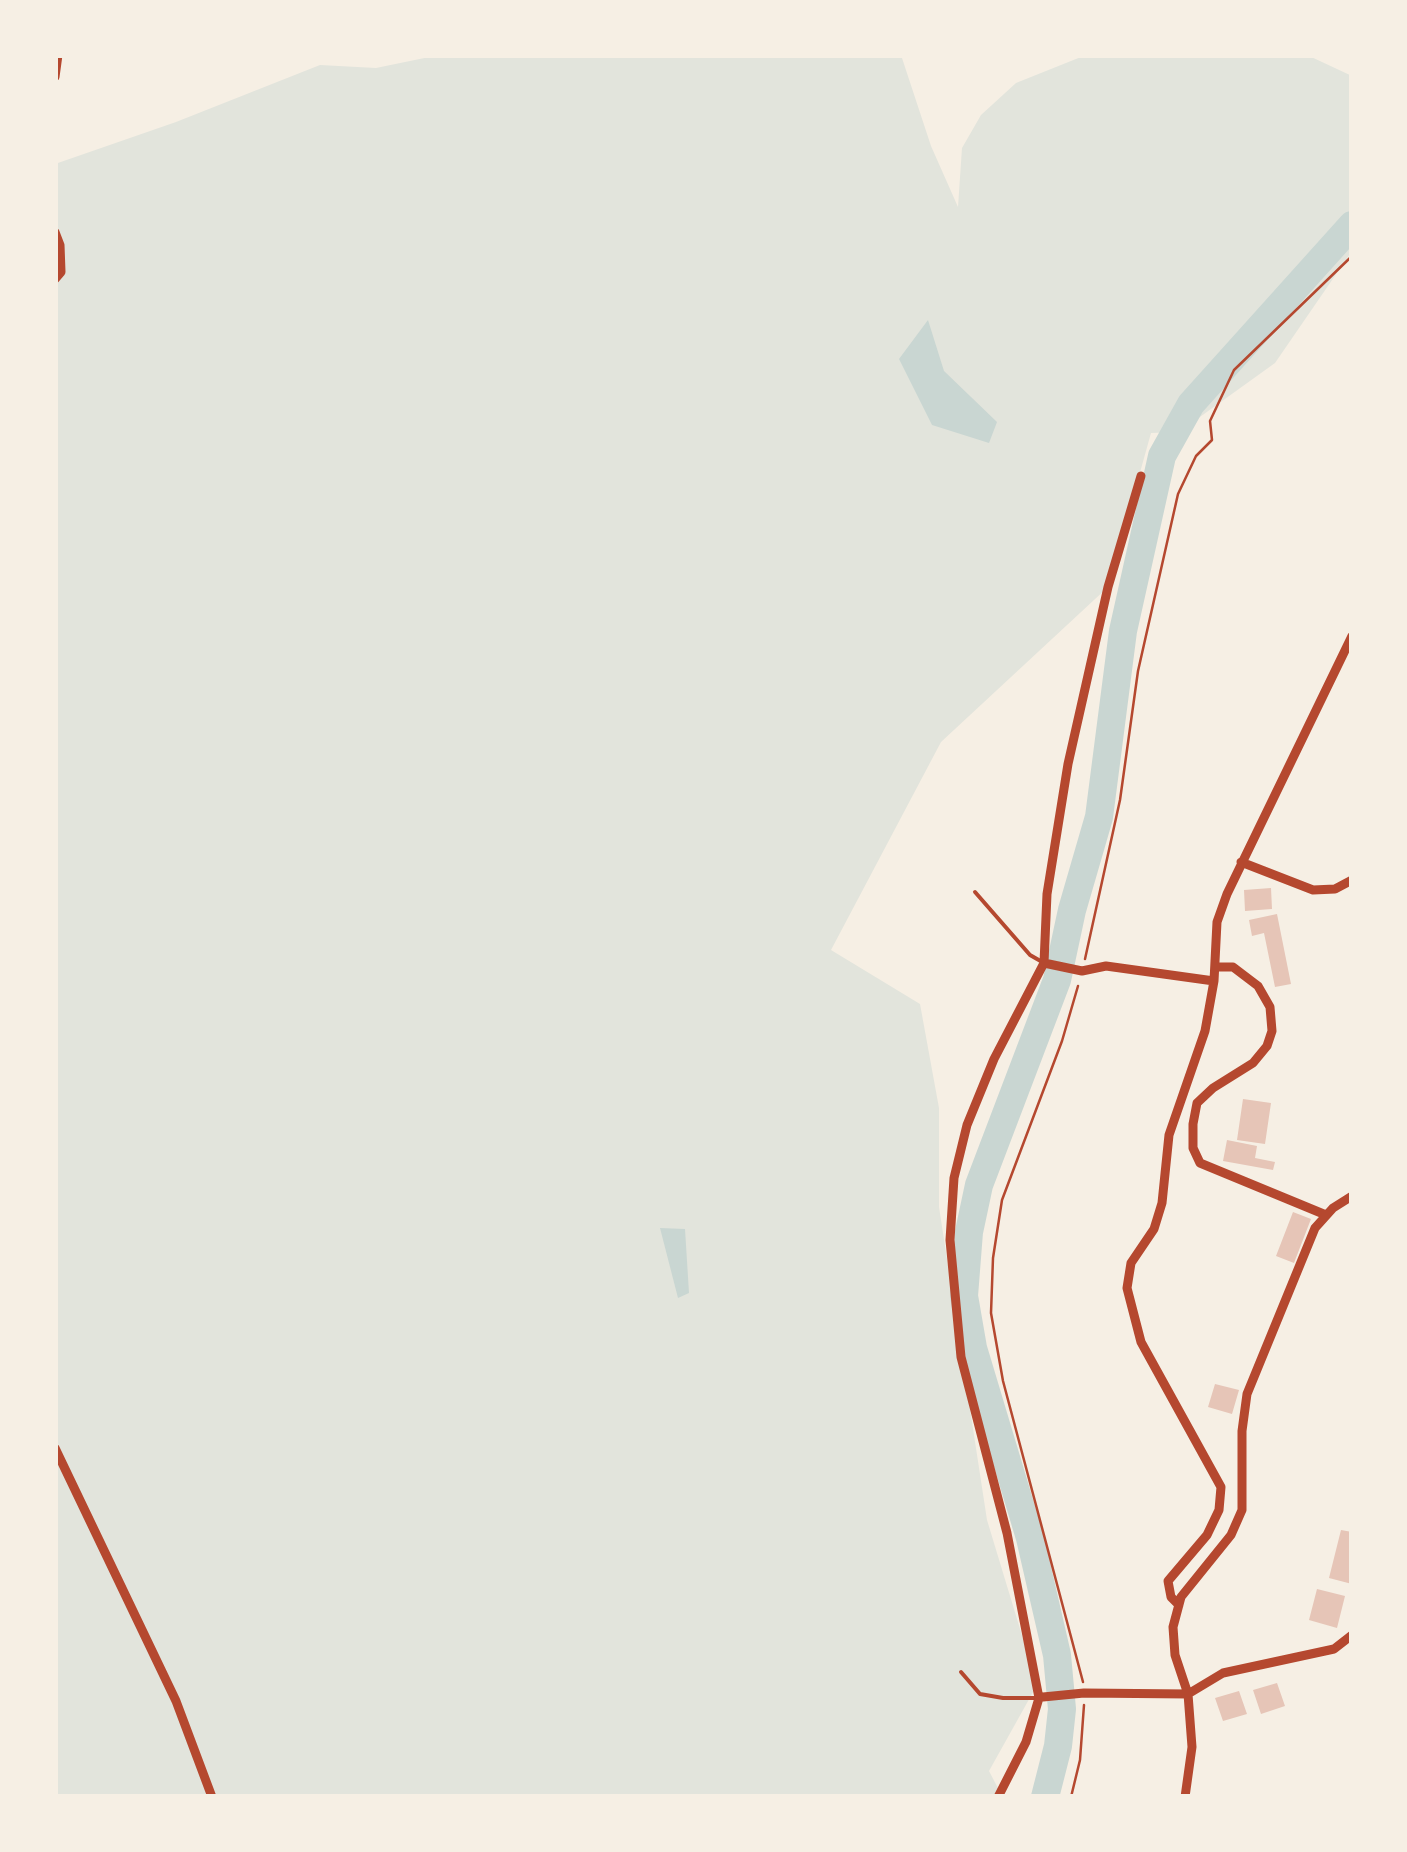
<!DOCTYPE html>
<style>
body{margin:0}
#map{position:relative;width:1407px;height:1852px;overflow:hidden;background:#f6efe4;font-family:"DejaVu Sans",sans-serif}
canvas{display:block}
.frame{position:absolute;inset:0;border:58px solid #f6efe4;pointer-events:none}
</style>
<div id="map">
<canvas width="1407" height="1852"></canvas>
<div class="frame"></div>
</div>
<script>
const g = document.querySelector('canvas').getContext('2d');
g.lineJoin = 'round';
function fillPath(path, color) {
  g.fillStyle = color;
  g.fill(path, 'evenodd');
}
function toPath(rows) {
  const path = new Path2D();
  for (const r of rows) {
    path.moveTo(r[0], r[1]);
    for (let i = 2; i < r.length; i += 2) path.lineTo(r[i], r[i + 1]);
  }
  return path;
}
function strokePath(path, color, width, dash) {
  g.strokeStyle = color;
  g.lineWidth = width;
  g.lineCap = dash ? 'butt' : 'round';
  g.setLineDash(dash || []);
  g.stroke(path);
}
fillPath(toPath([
 [439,55,901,55,931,146,958,207,962,148,981,115,1016,83,1086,55,1307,55,1352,76,1352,251,1275,363,1179,432,1151,433,1108,587,941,742,831,950,920,1004,939,1108,939,1207,987,1520,1037,1685,989,1771,1000,1792,995,1797,55,1797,55,164,176,122,320,65,376,68]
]), '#e2e4dc');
fillPath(toPath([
 [928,320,944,371,997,422,989,443,932,425,899,359],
 [660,1228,685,1229,689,1293,678,1298]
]), '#c9d6d2');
strokePath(toPath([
 [1045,1797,1058,1746,1062,1709,1057,1655,1030,1538,973,1348,964,1296,969,1232,979,1185,1057,980,1072,910,1099,817,1123,631,1162,456,1191,404,1352,225]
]), '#c9d6d2', 28);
fillPath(toPath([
 [1271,888,1272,909,1245,911,1244,890],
 [1277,914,1291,984,1275,987,1264,933,1252,936,1249,920],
 [1243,1099,1271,1103,1265,1144,1237,1140],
 [1227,1140,1257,1146,1255,1158,1275,1162,1273,1170,1223,1161],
 [1293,1212,1311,1219,1294,1263,1276,1256],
 [1215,1384,1239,1390,1232,1414,1208,1407],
 [1341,1530,1352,1532,1352,1584,1329,1578],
 [1317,1589,1345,1596,1337,1628,1309,1620],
 [1277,1683,1285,1706,1261,1714,1253,1690],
 [1239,1691,1247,1714,1223,1721,1215,1698]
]), '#e6c5b7');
strokePath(toPath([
 [1085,959,1120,800,1138,671,1178,494,1196,456,1212,440,1210,421,1234,370,1352,256],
 [1078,986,1062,1041,1002,1200,993,1258,991,1313,1003,1381,1083,1682],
 [1071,1797,1080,1760,1084,1705]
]), '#b5482f', 2.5);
strokePath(toPath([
 [975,892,1030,955,1044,963],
 [961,1672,980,1694,1003,1698,1038,1698]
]), '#b5482f', 4);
strokePath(toPath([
 [55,77,58,55],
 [55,232,60,245,61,272,55,279],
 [1241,862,1313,890,1335,889,1352,880],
 [1044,963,1082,971,1106,966,1214,981],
 [1216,967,1233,967,1258,986,1270,1007,1272,1031,1267,1046,1253,1063,1213,1088,1197,1103,1193,1124,1193,1148,1200,1163,1326,1215],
 [55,1448,176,1701,212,1797],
 [1179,1605,1171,1597,1168,1581,1207,1535,1219,1510,1221,1487,1141,1342,1127,1288,1131,1263,1154,1229,1162,1203,1169,1135,1205,1031,1214,981,1217,922,1227,894,1352,636],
 [1043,1697,1084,1693,1188,1694,1223,1673,1334,1649,1352,1635],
 [998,1797,1026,1742,1039,1698,1007,1533,961,1357,950,1240,954,1178,967,1125,994,1059,1044,963,1047,894,1068,764,1108,587,1141,476],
 [1185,1797,1192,1747,1188,1694,1175,1655,1173,1627,1181,1597,1231,1535,1242,1510,1242,1431,1247,1394,1315,1228,1333,1208,1352,1196]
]), '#b5482f', 9);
</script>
